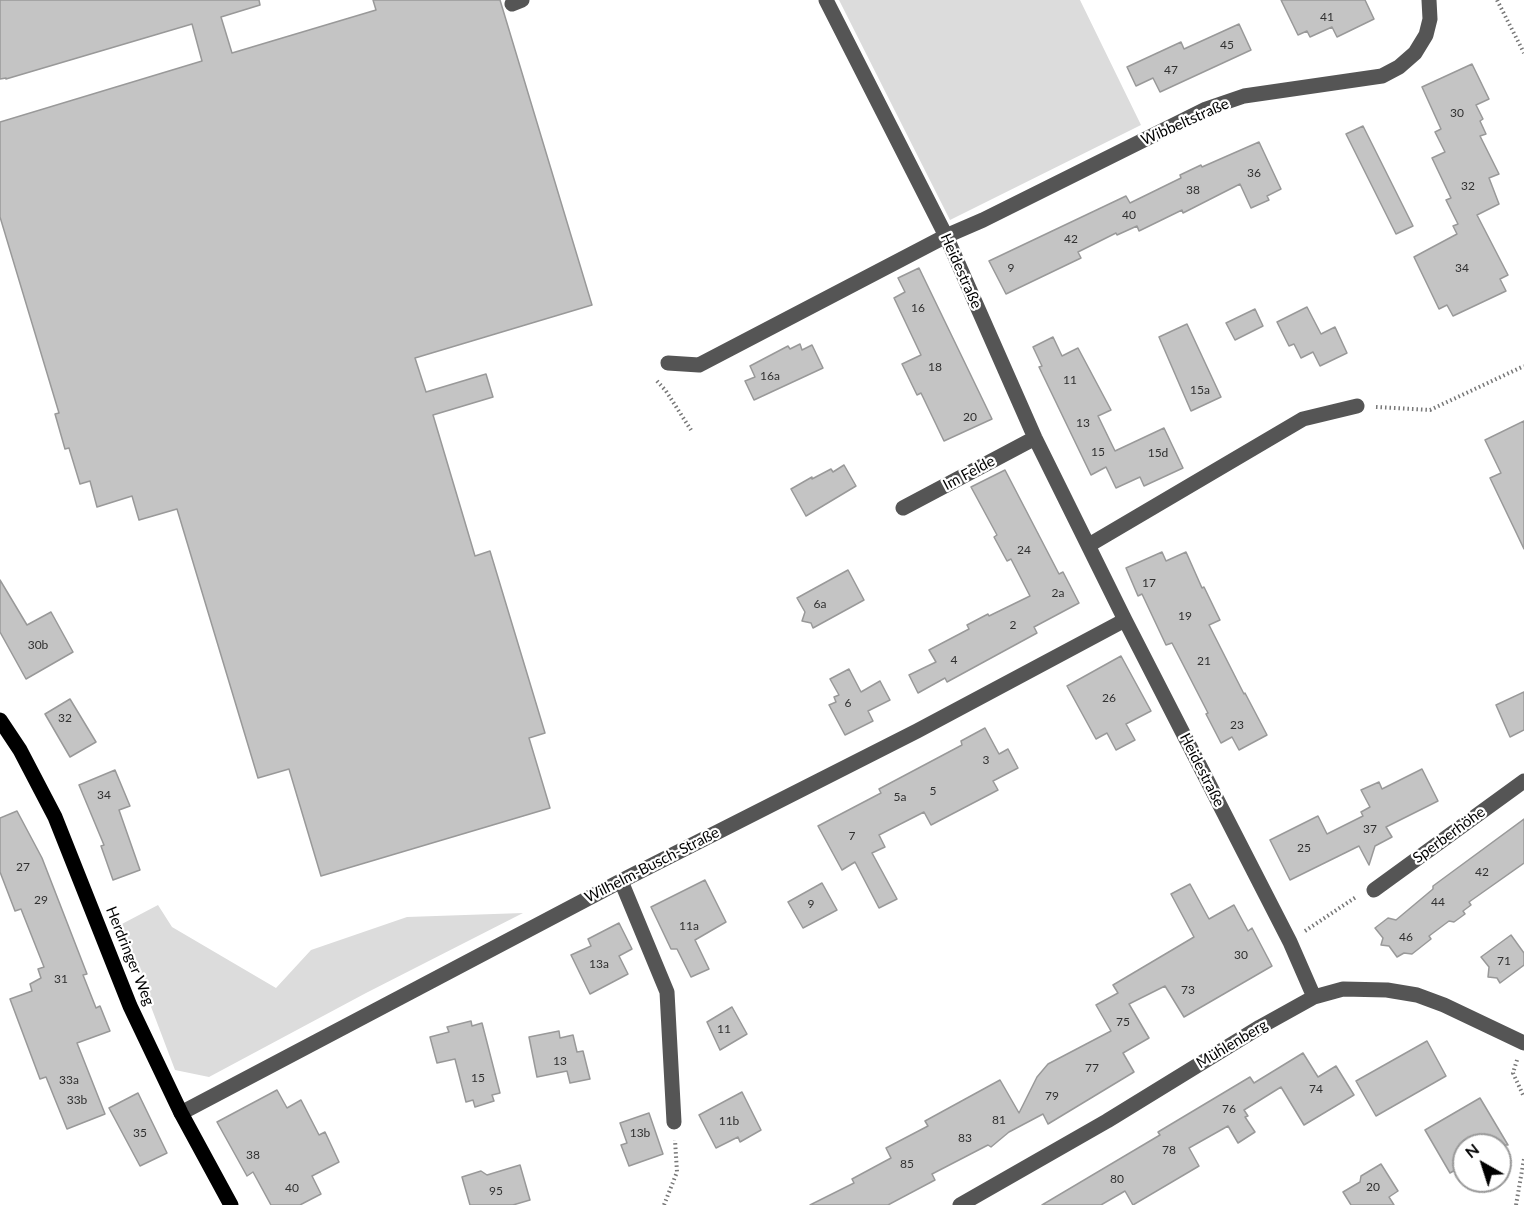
<!DOCTYPE html>
<meta charset="utf-8">
<style>
body{margin:0}
#map{position:relative;width:1524px;height:1205px;overflow:hidden;background:#fff;font-family:Lato,sans-serif}
canvas{display:block}
.north{position:absolute;left:1452px;top:1133px;width:60px;height:60px;box-sizing:border-box;background:#fff;border:2px solid #999;border-radius:50%;rotate:321deg;font-size:16px;font-weight:700;line-height:24px;text-align:center;color:#000}
.north::after{content:'';display:block;margin:auto;width:21px;height:27px;background:#000;clip-path:polygon(50% 0,100% 100%,50% 72%,0 100%)}
</style>
<div id="map">
<canvas width="1524" height="1205"></canvas>
<div class="north">N</div>
</div>
<script>
const g = document.querySelector('canvas').getContext('2d');
g.lineJoin = 'round';
function fillPath(path, color) {
  g.fillStyle = color;
  g.fill(path, 'evenodd');
}
function toPath(rows) {
  const path = new Path2D();
  for (const r of rows) {
    path.moveTo(r[0], r[1]);
    for (let i = 2; i < r.length; i += 2) path.lineTo(r[i], r[i + 1]);
  }
  return path;
}
function strokePath(path, color, width, dash) {
  g.strokeStyle = color;
  g.lineWidth = width;
  g.lineCap = dash ? 'butt' : 'round';
  g.setLineDash(dash || []);
  g.stroke(path);
}
function label(font, color, halo, rows, align = 'center') {
  g.font = font + ' Lato,sans-serif';
  g.lineWidth = 4.5;
  g.setLineDash([]);
  g.textBaseline = 'middle';
  g.strokeStyle = halo;
  g.fillStyle = color;
  for (const [text, x, y, turn = 0] of rows) {
    g.save();
    g.translate(x, y);
    g.rotate((+turn || 0) * Math.PI / 180);
    g.textAlign = isNaN(turn) ? turn : align;
    if (halo) g.strokeText(text, 0, 0);
    g.fillText(text, 0, 0);
    g.restore();
  }
}
fillPath(toPath([
 [839,0,1080,0,1141,125,950,220],
 [158,905,172,927,276,988,311,950,407,917,523,913,366,993,209,1077,175,1070,120,925]
]), '#dcdcdc');
const building = toPath([
 [0,0,259,0,260,5,221,17,232,53,376,10,373,0,500,0,592,305,415,358,426,392,486,374,493,397,433,415,475,556,490,551,545,733,529,738,550,808,321,876,289,769,258,778,177,509,139,520,132,496,97,507,90,481,80,484,69,448,65,449,55,414,59,413,0,217,0,122,202,61,192,24,6,79,6,78,0,79,0,0],
 [1281,0,1365,0,1374,19,1337,37,1332,27,1310,37,1307,31,1298,35,1281,0],
 [1239,24,1251,50,1160,92,1153,78,1136,86,1127,67,1181,42,1184,49,1239,24],
 [1472,64,1489,99,1476,105,1483,119,1480,121,1486,134,1480,136,1499,174,1489,178,1499,204,1477,215,1508,275,1500,279,1506,291,1453,316,1447,305,1439,309,1414,257,1457,234,1453,226,1458,224,1446,200,1451,198,1432,158,1445,152,1435,132,1441,129,1422,87,1472,64],
 [1363,126,1413,226,1396,234,1346,134,1363,126],
 [1259,142,1281,189,1267,196,1269,200,1251,208,1240,184,1183,213,1182,210,1139,231,1137,226,1117,235,1116,233,1078,252,1081,258,1006,294,989,261,1126,196,1130,203,1181,178,1180,175,1201,165,1202,167,1259,142],
 [919,268,992,419,944,441,921,393,917,395,902,364,921,355,894,298,905,292,898,278,919,268],
 [1307,307,1321,334,1335,327,1347,353,1320,366,1313,352,1301,358,1294,344,1289,346,1277,322,1307,307],
 [1255,309,1263,326,1235,340,1226,323,1255,309],
 [1187,324,1221,397,1191,411,1159,337,1187,324],
 [1053,337,1062,356,1078,348,1111,410,1098,416,1115,451,1164,428,1183,468,1144,486,1140,477,1116,488,1106,467,1091,475,1039,367,1042,366,1033,347,1053,337],
 [800,344,802,350,812,345,823,368,754,400,745,381,755,377,750,366,788,346,790,349,800,344],
 [1524,421,1524,549,1490,478,1501,473,1485,440,1524,421],
 [844,465,856,486,806,516,791,489,812,477,812,479,831,469,833,472,844,465],
 [1005,470,1059,574,1063,572,1079,603,1034,627,1037,633,947,682,945,678,918,693,909,675,936,662,929,650,969,629,967,625,988,614,989,616,1030,596,1011,559,1007,561,994,537,997,535,971,487,1005,470],
 [1162,552,1166,561,1186,552,1202,588,1204,587,1220,620,1209,625,1244,694,1245,693,1267,735,1239,750,1232,737,1221,743,1206,714,1208,713,1172,643,1166,645,1142,594,1138,596,1126,568,1162,552],
 [848,570,864,600,813,628,811,623,802,621,805,612,797,598,848,570],
 [0,580,27,625,51,612,73,652,26,679,0,632,0,580],
 [1121,656,1151,711,1126,724,1135,740,1116,750,1107,733,1096,739,1067,686,1121,656],
 [849,669,861,692,880,681,890,700,868,711,873,721,845,735,829,705,836,702,834,697,839,695,830,679,849,669],
 [1524,692,1524,730,1510,737,1496,705,1524,692],
 [70,699,96,742,70,757,45,714,70,699],
 [985,728,999,754,1008,749,1018,768,993,781,998,790,931,825,924,812,879,835,885,847,872,853,897,899,879,908,855,862,842,870,818,826,881,793,879,789,962,745,961,741,985,728],
 [1422,769,1438,801,1386,827,1392,837,1375,846,1369,865,1359,846,1290,880,1270,840,1318,816,1327,834,1363,816,1361,812,1370,807,1361,790,1379,782,1382,789,1422,769],
 [115,770,130,806,119,810,140,870,113,880,101,846,104,845,79,785,115,770],
 [17,811,42,858,87,974,83,975,96,1008,100,1006,110,1031,77,1043,105,1114,67,1129,46,1077,40,1079,10,999,32,991,30,984,41,978,38,969,44,967,21,909,15,911,0,872,0,818,17,811],
 [1524,819,1524,863,1469,902,1471,905,1463,911,1465,914,1454,922,1449,921,1429,936,1431,939,1412,954,1404,953,1397,957,1389,946,1381,945,1383,938,1375,928,1388,918,1396,920,1433,889,1433,886,1524,819],
 [705,880,726,922,695,940,709,969,691,977,677,949,671,949,651,907,705,880],
 [822,883,837,910,803,928,788,902,822,883],
 [1190,884,1209,919,1234,905,1248,931,1252,928,1272,966,1184,1017,1165,986,1129,1004,1149,1038,1123,1053,1134,1072,1048,1124,1043,1114,1009,1132,991,1147,988,1145,932,1174,935,1180,888,1205,810,1205,854,1183,852,1179,891,1158,886,1148,928,1126,925,1121,1000,1080,1019,1113,1037,1077,1048,1064,1111,1031,1096,1005,1118,993,1113,985,1194,937,1171,894,1190,884],
 [619,923,632,949,619,956,628,974,590,994,571,955,591,946,588,939,619,923],
 [1511,935,1524,953,1524,965,1500,983,1497,978,1488,977,1489,967,1481,957,1511,935],
 [732,1007,747,1034,720,1050,707,1022,732,1007],
 [471,1021,472,1026,482,1023,500,1093,492,1095,494,1101,475,1107,473,1100,466,1102,455,1059,437,1063,430,1037,449,1032,447,1027,471,1021],
 [559,1031,560,1038,573,1035,577,1052,583,1051,590,1079,570,1083,567,1071,537,1077,529,1037,559,1031],
 [1427,1041,1446,1076,1376,1116,1356,1081,1427,1041],
 [1303,1053,1318,1077,1336,1066,1354,1095,1304,1125,1281,1087,1244,1110,1248,1116,1245,1117,1255,1132,1238,1143,1228,1126,1189,1148,1199,1166,1133,1205,1125,1191,1101,1205,1042,1205,1160,1135,1158,1132,1250,1077,1254,1083,1303,1053],
 [277,1090,287,1108,301,1100,319,1135,325,1132,339,1162,312,1176,321,1194,300,1205,271,1205,253,1172,247,1176,217,1122,277,1090],
 [742,1092,761,1130,740,1142,738,1137,716,1148,699,1115,742,1092],
 [138,1093,167,1153,140,1166,109,1108,138,1093],
 [1480,1098,1508,1145,1464,1145,1464,1165,1450,1173,1425,1130,1480,1098],
 [649,1113,663,1154,629,1166,621,1145,627,1143,620,1123,649,1113],
 [1381,1164,1398,1191,1389,1197,1394,1205,1351,1205,1343,1192,1360,1182,1361,1176,1381,1164],
 [520,1165,530,1200,513,1205,470,1205,462,1177,481,1171,487,1175,520,1165]
]);
fillPath(building, '#c4c4c4');
strokePath(building, '#999', 1.5);
strokePath(toPath([
 [1497,0,1524,53],
 [657,381,666,391,691,430],
 [1376,407,1430,410,1524,366],
 [1305,931,1356,897],
 [1517,1060,1513,1073,1524,1097],
 [664,1205,677,1172,675,1140],
 [1516,1205,1524,1159]
]), '#777', 4, [1.5, 3]);
strokePath(toPath([
 [826,0,946,236,1035,438,1125,620,1290,942,1314,997],
 [512,4,522,0],
 [668,363,699,365,946,236,983,220,1206,109,1244,96,1382,76,1399,67,1415,53,1426,35,1430,19,1429,0],
 [903,508,1035,438],
 [1089,545,1303,419,1357,406],
 [621,881,667,992,674,1122],
 [1374,890,1524,781],
 [181,1113,621,881,917,731,1125,620],
 [960,1205,1107,1121,1260,1027,1314,997,1343,989,1387,990,1417,995,1444,1005,1524,1043]
]), '#555', 15);
strokePath(toPath([
 [0,720,20,750,55,817,130,1006,181,1113,231,1205]
]), '#000', 15);
label('12px', '#313131', null, [
 ["41",1327,17],
 ["45",1227,45],
 ["47",1171,70],
 ["30",1457,113],
 ["36",1254,173],
 ["32",1468,186],
 ["38",1193,190],
 ["40",1129,215],
 ["42",1071,239],
 ["9",1011,268],
 ["34",1462,268],
 ["16",918,308],
 ["18",935,367],
 ["16a",770,376],
 ["11",1070,380],
 ["15a",1200,390],
 ["20",970,417],
 ["13",1083,423],
 ["15",1098,452],
 ["15d",1158,453],
 ["24",1024,550],
 ["17",1149,583],
 ["2a",1058,593],
 ["6a",820,604],
 ["19",1185,616],
 ["2",1013,625],
 ["30b",38,645],
 ["4",954,660],
 ["21",1204,661],
 ["26",1109,698],
 ["6",848,703],
 ["32",65,718],
 ["23",1237,725],
 ["3",986,760],
 ["5",933,791],
 ["34",104,795],
 ["5a",900,797],
 ["37",1370,829],
 ["7",852,836],
 ["25",1304,848],
 ["27",23,867],
 ["42",1482,872],
 ["29",41,900],
 ["44",1438,902],
 ["9",811,904],
 ["11a",689,926],
 ["46",1406,937],
 ["30",1241,955],
 ["71",1504,961],
 ["13a",599,964],
 ["31",61,979],
 ["73",1188,990],
 ["75",1123,1022],
 ["11",724,1029],
 ["13",560,1061],
 ["77",1092,1068],
 ["15",478,1078],
 ["33a",69,1080],
 ["74",1316,1089],
 ["79",1052,1096],
 ["33b",77,1100],
 ["76",1229,1109],
 ["81",999,1120],
 ["11b",729,1121],
 ["35",140,1133],
 ["13b",640,1133],
 ["83",965,1138],
 ["78",1169,1150],
 ["38",253,1155],
 ["85",907,1164],
 ["80",1117,1179],
 ["20",1373,1187],
 ["40",292,1188],
 ["95",496,1191]
]);
label('15px', '#000', '#fff', [
 ["Wibbeltstraße",1185,122,-24],
 ["Heidestraße",961,271,66],
 ["Im Felde",969,473,-28],
 ["Heidestraße",1202,770,63],
 ["Sperberhöhe",1449,835,-36],
 ["Wilhelm-Busch-Straße",652,865,-27],
 ["Herdringer Weg",130,956,68],
 ["Mühlenberg",1232,1044,-31]
]);
</script>
